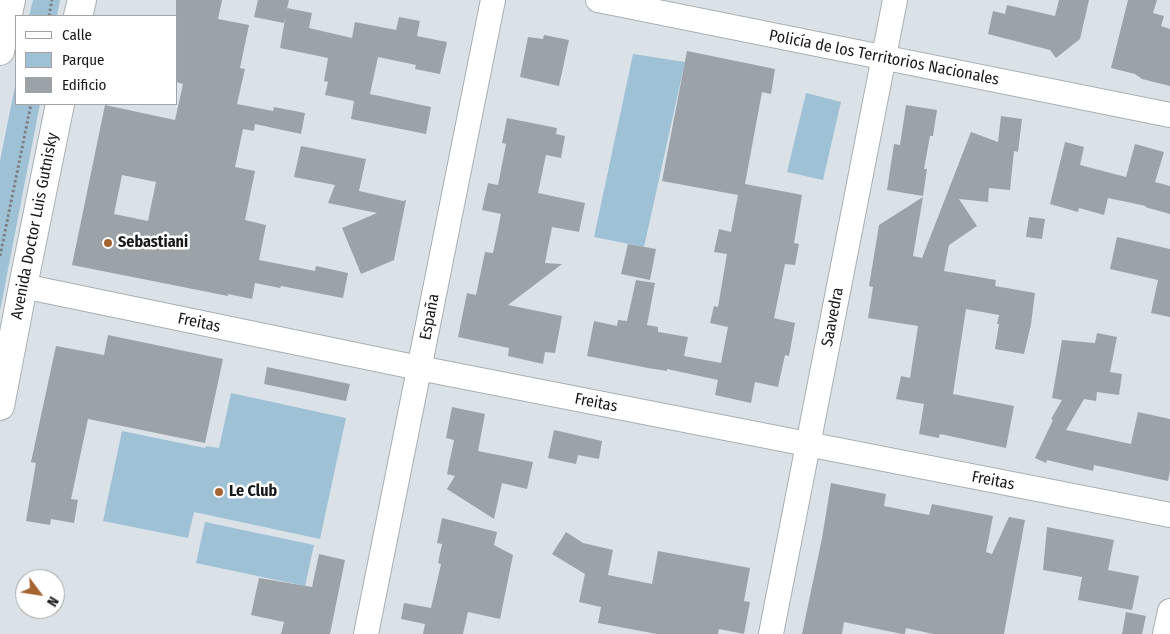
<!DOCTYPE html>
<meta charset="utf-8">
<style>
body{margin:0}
#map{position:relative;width:1170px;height:634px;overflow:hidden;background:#dbe2e7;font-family:"Fira Sans Condensed",sans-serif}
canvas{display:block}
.legend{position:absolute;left:15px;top:15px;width:162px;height:90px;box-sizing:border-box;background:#fff;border:1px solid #a2a3a4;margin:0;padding:6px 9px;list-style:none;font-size:15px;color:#17191b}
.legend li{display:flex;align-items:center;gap:10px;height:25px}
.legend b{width:25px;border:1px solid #a2a3a4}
.north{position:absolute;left:15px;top:569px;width:50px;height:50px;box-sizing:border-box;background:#fff;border:1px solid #a2a3a4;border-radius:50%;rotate:121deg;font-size:14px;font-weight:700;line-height:20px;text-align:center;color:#17191b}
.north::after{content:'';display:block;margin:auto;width:18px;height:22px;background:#a5632f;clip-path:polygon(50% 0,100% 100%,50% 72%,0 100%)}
</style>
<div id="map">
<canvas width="1170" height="634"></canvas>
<ul class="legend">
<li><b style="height:6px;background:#fff"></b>Calle</li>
<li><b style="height:14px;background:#9fc1d6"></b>Parque</li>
<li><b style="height:14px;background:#9ca3a8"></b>Edificio</li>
</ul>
<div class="north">N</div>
</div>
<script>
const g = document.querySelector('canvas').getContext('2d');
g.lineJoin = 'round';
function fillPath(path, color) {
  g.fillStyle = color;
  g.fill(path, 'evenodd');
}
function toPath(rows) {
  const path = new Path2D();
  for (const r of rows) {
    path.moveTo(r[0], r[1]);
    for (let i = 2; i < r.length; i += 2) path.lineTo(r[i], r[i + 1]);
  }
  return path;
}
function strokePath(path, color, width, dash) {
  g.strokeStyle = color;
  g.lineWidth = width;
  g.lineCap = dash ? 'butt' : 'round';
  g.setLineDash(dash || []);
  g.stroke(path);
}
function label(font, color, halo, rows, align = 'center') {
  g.font = font + ' "Fira Sans Condensed",sans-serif';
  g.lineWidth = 5;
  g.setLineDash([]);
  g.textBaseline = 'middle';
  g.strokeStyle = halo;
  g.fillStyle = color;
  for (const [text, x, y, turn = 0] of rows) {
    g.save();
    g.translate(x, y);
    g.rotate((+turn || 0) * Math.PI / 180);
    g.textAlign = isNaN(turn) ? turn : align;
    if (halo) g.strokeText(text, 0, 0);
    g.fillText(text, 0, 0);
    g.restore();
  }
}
fillPath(toPath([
 [33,0,60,0,57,16,29,16],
 [633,54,685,62,644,247,594,237],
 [16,81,16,104,40,104,0,311,0,161],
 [806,93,841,102,823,180,787,172],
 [231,393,346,418,320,539,194,512,188,538,103,521,122,431,205,448,206,446,219,448],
 [205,522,314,545,305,586,196,563]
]), '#9fc1d6');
fillPath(toPath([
 [176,0,222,0,218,19,249,25,240,68,245,69,237,104,273,111,274,107,305,113,301,134,255,124,254,131,243,129,235,167,255,171,245,220,266,225,259,260,315,271,316,266,348,273,343,298,281,286,280,288,255,283,252,299,228,294,228,296,72,265,105,105,175,120,183,84,176,82],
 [122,175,156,182,148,221,114,214],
 [258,0,289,0,284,23,254,17],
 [1059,0,1089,0,1080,39,1056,58,1050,50,988,34,993,11,1005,14,1007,5,1055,16],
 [1128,0,1157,0,1153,13,1164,16,1161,26,1170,29,1170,86,1142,79,1135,74,1111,68],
 [287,8,312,13,309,28,352,38,355,22,396,30,399,17,420,21,417,36,447,42,440,74,415,69,416,65,378,57,370,94,431,107,426,134,351,119,354,101,325,95,328,82,324,81,328,58,280,48],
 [544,35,569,40,559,86,520,77,528,37,543,39],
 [687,51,775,69,771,94,762,92,745,184,802,195,794,243,799,244,795,265,785,264,774,318,795,323,789,356,785,355,778,387,755,382,751,403,715,395,718,380,667,369,667,371,648,368,587,356,594,321,617,326,618,320,627,321,636,280,655,283,647,325,658,327,658,332,688,337,684,356,721,363,728,327,710,323,714,306,718,307,727,254,714,252,719,229,731,232,738,195,662,181],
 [906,105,937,110,933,136,930,136,924,169,927,169,923,196,887,190,894,144,900,145],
 [1001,116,1022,119,1018,152,1014,151,1010,190,989,188,988,202,959,199,977,226,949,245,944,271,996,280,995,286,1035,293,1031,324,1024,354,995,349,999,324,997,324,999,315,966,309,953,394,1014,406,1006,448,940,434,939,438,919,434,924,404,896,399,901,376,910,378,918,326,868,318,873,287,869,286,879,225,923,197,913,256,922,258,971,132,998,142],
 [507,118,557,128,556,134,565,136,561,158,546,155,538,193,585,203,579,232,552,227,545,263,562,264,508,305,562,316,555,353,545,352,543,364,508,356,509,348,458,337,467,293,476,295,485,252,493,253,501,214,482,210,488,183,498,185,506,144,502,143],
 [1065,142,1084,147,1080,165,1126,177,1135,144,1164,152,1155,182,1170,186,1170,214,1145,207,1146,206,1108,198,1104,215,1079,208,1078,212,1050,204],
 [301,146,366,159,359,191,403,201,406,200,394,260,361,274,342,228,377,213,328,203,335,185,294,177],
 [1029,217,1045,219,1042,239,1026,237],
 [1117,237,1170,249,1170,317,1151,313,1158,280,1110,269],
 [628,244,656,249,650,280,621,274],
 [1097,333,1117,337,1110,372,1122,374,1119,395,1097,392,1096,401,1084,399,1066,430,1131,444,1138,412,1170,419,1170,471,1168,481,1094,465,1093,471,1047,460,1046,463,1035,458,1053,420,1051,419,1062,400,1052,398,1062,340,1095,343],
 [108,335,223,359,205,443,88,419,71,499,78,500,74,523,51,519,50,525,26,521,36,463,31,462,56,346,104,355],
 [267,367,350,384,346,401,264,384],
 [452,407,485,414,478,451,533,462,527,489,502,483,494,519,447,489,455,476,447,474,454,440,446,438],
 [554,430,602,441,599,459,578,455,576,464,548,458],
 [831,483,886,494,884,506,929,515,932,504,993,516,986,552,992,554,1009,517,1025,520,1004,634,933,634,906,628,905,634,902,634,844,622,842,634,802,634,822,538],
 [442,518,497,532,494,545,513,555,500,619,468,612,463,634,423,634,425,624,401,619,404,603,431,608,441,564,438,563,442,544,437,543],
 [1047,527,1114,540,1108,570,1139,576,1132,610,1078,600,1082,577,1043,570],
 [566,532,583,543,613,550,608,575,652,584,658,551,750,568,744,601,750,602,744,634,719,629,718,634,657,634,598,623,601,607,579,602,585,574,552,554],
 [319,554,345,560,330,634,281,634,284,622,251,615,259,578,312,587],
 [1126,612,1146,616,1142,634,1122,634]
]), '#9ca3a8');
const street = toPath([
 [598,0,1170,115],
 [23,286,419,368,1170,515],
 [366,634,493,0],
 [771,634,895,0],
 [1165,634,1170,611]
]);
const secondary = toPath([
 [78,16,82,0],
 [0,51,11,0],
 [0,406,23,286,60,104]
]);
strokePath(street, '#a8afb4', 26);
strokePath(secondary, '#a8afb4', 30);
strokePath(toPath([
 [49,16,52,0],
 [0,256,31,104]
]), '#7c8084', 3, [2.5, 2.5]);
strokePath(street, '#fff', 24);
strokePath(secondary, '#fff', 28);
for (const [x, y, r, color] of [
 [108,243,5,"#a5632f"],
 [219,492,5,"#a5632f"]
]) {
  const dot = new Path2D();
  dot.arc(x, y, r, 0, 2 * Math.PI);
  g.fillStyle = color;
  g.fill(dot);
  strokePath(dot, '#fff', 2);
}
label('16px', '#17191b', '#fff', [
 ["Policía de los Territorios Nacionales",884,58,11],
 ["Avenida Doctor Luis Gutnisky",35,226,-79],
 ["España",430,317,-79],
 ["Saavedra",833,317,-79],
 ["Freitas",199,323,12],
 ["Freitas",596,403,11],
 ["Freitas",993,481,11]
]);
label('bold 16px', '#17191b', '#fff', [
 ["Sebastiani",118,243],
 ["Le Club",229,492]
], 'left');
</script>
